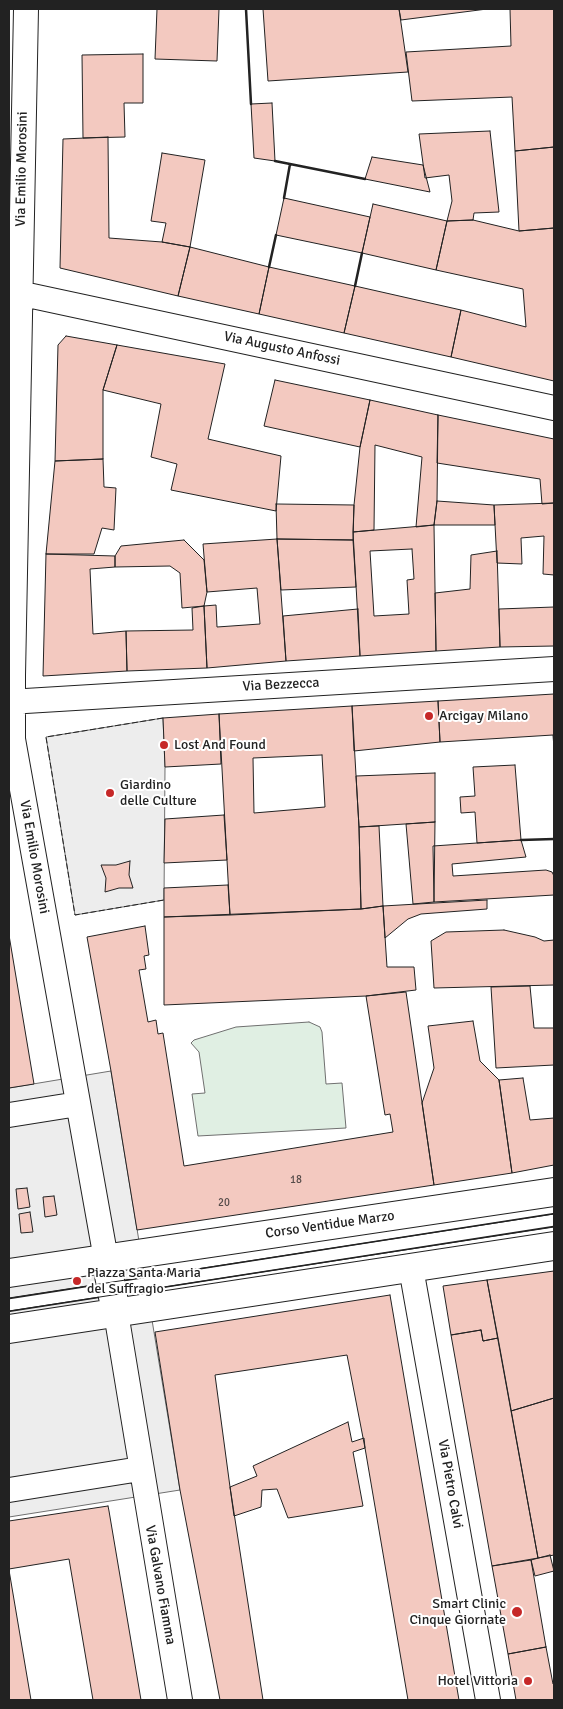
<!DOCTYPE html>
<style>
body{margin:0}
#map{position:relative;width:563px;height:1709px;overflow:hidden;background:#fff;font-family:Signika,sans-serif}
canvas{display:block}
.frame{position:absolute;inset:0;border:10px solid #222;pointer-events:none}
</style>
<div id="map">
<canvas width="563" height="1709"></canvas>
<div class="frame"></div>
</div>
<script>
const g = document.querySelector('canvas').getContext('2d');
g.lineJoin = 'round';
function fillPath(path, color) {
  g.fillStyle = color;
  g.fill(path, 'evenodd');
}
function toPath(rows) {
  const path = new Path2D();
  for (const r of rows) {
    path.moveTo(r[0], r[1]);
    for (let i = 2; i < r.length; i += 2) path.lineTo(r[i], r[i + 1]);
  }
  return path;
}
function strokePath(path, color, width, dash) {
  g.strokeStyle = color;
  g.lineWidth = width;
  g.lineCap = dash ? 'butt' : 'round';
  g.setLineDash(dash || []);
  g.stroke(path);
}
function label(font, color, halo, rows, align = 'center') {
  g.font = font + ' Signika,sans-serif';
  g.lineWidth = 4;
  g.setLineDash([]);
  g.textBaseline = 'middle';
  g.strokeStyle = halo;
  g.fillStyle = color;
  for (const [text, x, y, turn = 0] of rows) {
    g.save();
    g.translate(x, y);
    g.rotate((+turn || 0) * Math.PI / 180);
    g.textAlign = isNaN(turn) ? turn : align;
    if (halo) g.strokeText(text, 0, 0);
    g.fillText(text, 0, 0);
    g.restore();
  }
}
const green = toPath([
 [309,1022,320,1027,322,1032,326,1084,342,1083,346,1128,198,1136,192,1094,205,1093,199,1052,191,1043,194,1040,236,1027,309,1022]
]);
fillPath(green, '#e0efe3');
strokePath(green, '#6f6f6f', 1);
const parking = toPath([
 [163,718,165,767,164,900,75,915,46,737,163,718],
 [111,1071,180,1490,9,1517,9,1088,111,1071]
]);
fillPath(parking, '#ededed');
strokePath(parking, '#6f6f6f', 1);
const building = toPath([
 [157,9,219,9,217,61,155,59,157,9],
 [263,9,399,9,408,72,268,81,263,9],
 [399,9,487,9,401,20,399,9],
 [510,9,554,9,554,147,515,151,512,97,412,101,406,52,511,46,510,9],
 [143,54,143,103,124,103,125,137,83,138,82,55,143,54],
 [272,103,275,161,254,158,251,104,272,103],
 [490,131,499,212,474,213,473,220,447,221,452,201,449,175,425,178,419,134,490,131],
 [108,137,109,238,162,242,190,247,178,296,60,268,63,139,108,137],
 [554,147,554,228,519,231,515,151,554,147],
 [162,153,205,160,190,247,162,242,166,223,151,221,162,153],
 [372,157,423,165,430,192,365,179,372,157],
 [284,198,370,217,362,253,276,235,284,198],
 [373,204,447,221,436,270,362,253,373,204],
 [473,220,519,231,554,228,554,381,451,357,461,310,526,327,523,289,436,270,447,221,473,220],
 [190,247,269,267,259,314,178,296,190,247],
 [269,267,355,286,344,333,259,314,269,267],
 [355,286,461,310,451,357,344,333,355,286],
 [66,336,117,345,103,390,103,459,55,461,58,345,66,336],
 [117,345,225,364,208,439,281,456,276,511,171,490,177,464,151,457,161,404,103,390,117,345],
 [275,380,370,400,360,447,264,426,275,380],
 [370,400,438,415,437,501,434,525,416,527,422,457,375,445,374,530,353,532,354,505,360,447,370,400],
 [438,415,554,439,554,503,542,504,540,479,437,463,438,415],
 [103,459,104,487,116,488,114,530,102,528,94,554,46,554,55,461,103,459],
 [437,501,494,505,495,525,434,525,437,501],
 [554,503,554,575,543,574,544,536,521,538,522,564,497,563,494,505,554,503],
 [276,504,354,505,353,540,277,539,276,504],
 [434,525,436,651,360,656,353,532,434,525],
 [412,549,414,579,407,580,409,614,374,616,370,551,412,549],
 [277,539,286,661,207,668,204,606,216,605,217,627,260,624,257,588,207,592,203,544,277,539],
 [277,539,353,540,356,587,281,590,277,539],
 [184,540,204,560,207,592,204,606,182,608,180,573,170,566,115,567,115,556,121,546,184,540],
 [497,551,500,647,436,651,435,593,470,589,471,555,497,551],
 [46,554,115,556,115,567,90,569,93,634,126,631,127,671,43,676,46,554],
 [204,606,207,668,127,671,126,631,193,630,192,608,204,606],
 [554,607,554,646,500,647,499,609,554,607],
 [358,609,360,656,286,661,283,616,358,609],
 [554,694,554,748,553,735,440,742,438,701,554,694],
 [438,701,440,742,354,751,352,706,438,701],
 [352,706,359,827,361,909,230,915,219,714,352,706],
 [322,755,325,807,254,813,253,758,322,755],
 [219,714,221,764,165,767,163,718,219,714],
 [515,765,521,840,477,843,475,812,461,813,460,797,475,796,473,767,515,765],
 [435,773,435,822,359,827,356,776,435,773],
 [224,815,227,860,164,863,165,819,224,815],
 [435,822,434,902,413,904,406,824,435,822],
 [379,826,383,906,361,909,359,827,379,826],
 [521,840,526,857,452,864,453,876,546,870,552,872,554,876,554,895,434,902,433,846,521,840],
 [130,861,129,875,133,888,119,888,105,892,106,878,101,865,116,865,130,861],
 [228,885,230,915,164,917,164,888,228,885],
 [487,900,487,909,421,914,408,919,385,938,383,906,487,900],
 [383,906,387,967,414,967,416,990,366,996,164,1005,164,917,361,909,383,906],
 [145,926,149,955,144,956,146,969,139,970,148,1022,156,1020,158,1034,163,1033,184,1166,393,1132,390,1114,385,1115,366,996,406,992,434,1185,137,1230,111,1071,87,937,145,926],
 [504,930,535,937,544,941,554,940,554,985,434,988,431,941,446,932,504,930],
 [9,935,34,1084,9,1088,9,935],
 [530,986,534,1028,554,1028,554,1065,496,1068,491,987,530,986],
 [473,1021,480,1061,499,1080,512,1173,434,1185,422,1103,434,1068,428,1026,473,1021],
 [523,1078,530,1120,554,1118,554,1165,512,1173,499,1080,523,1078],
 [27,1188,30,1207,18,1209,16,1189,27,1188],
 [54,1196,57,1215,45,1217,43,1197,54,1196],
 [30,1212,33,1232,21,1233,19,1214,30,1212],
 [554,1271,554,1398,511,1411,487,1280,554,1271],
 [487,1280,498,1338,483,1341,481,1330,451,1335,443,1286,487,1280],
 [390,1295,459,1700,408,1700,365,1448,347,1355,215,1375,230,1487,263,1700,220,1700,180,1490,155,1332,390,1295],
 [481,1330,483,1341,498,1338,538,1558,492,1566,451,1335,481,1330],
 [554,1398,554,1555,538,1558,511,1411,554,1398],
 [348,1422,352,1442,364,1438,365,1448,353,1452,363,1506,288,1518,277,1489,262,1490,261,1507,234,1516,230,1487,257,1476,253,1466,348,1422],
 [108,1506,109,1511,141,1700,93,1700,69,1559,9,1569,9,1521,108,1506],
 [550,1555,554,1571,535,1576,531,1560,550,1555],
 [531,1560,546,1647,508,1654,492,1566,531,1560],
 [9,1570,31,1700,9,1700,9,1570],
 [546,1647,553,1684,554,1684,554,1700,516,1700,508,1654,546,1647]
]);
fillPath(building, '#f3c9c0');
strokePath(building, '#222', 1);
const lane = toPath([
 [9,1305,554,1220]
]);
const street = toPath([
 [26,9,13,675,13,739,106,1259],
 [9,291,554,408],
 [9,702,554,669],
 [9,1115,78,1104],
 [411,1268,488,1700],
 [116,1313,180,1700],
 [9,1490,140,1469]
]);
const secondary = toPath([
 [106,1259,116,1313],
 [9,1273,554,1192],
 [9,1329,554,1246]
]);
strokePath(lane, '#222', 14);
strokePath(street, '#222', 26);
strokePath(secondary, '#222', 30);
strokePath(lane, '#fff', 11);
strokePath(street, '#fff', 24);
strokePath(secondary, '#fff', 28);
strokePath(toPath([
 [9,1298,554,1214],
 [9,1311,554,1227]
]), '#222', 1);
strokePath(toPath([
 [163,718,46,737,75,915,164,900]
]), '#222', 1, [6, 2.5]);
strokePath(toPath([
 [246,9,251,104],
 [275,161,365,179],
 [284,198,290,164],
 [269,267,276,235],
 [355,286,362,253],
 [521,840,554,839]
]), '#222', 2.5);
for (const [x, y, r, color] of [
 [429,716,5,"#c62828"],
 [164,745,5,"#c62828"],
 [110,793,5,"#c62828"],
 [77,1281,5,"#c62828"],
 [517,1612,6,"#c62828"],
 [528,1681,5,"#c62828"]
]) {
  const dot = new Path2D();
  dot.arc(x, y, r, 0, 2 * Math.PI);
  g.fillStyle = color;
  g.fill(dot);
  strokePath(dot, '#fff', 2);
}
label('11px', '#564c4a', null, [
 ["18",296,1180],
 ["20",224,1203]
]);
label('14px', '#222', '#fff', [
 ["Via Emilio Morosini",22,169,-89],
 ["Via Augusto Anfossi",282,349,12],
 ["Via Bezzecca",281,685,-3],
 ["Via Emilio Morosini",34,857,80],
 ["Corso Ventidue Marzo",330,1225,-8],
 ["Via Pietro Calvi",450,1484,80],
 ["Via Galvano Fiamma",160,1585,80]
]);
label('14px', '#222', '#fff', [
 ["Arcigay Milano",439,716],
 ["Lost And Found",174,745],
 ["Giardino",120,785],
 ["delle Culture",120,801],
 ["Piazza Santa Maria",87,1273],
 ["del Suffragio",87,1289],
 ["Smart Clinic",506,1604,"right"],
 ["Cinque Giornate",506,1620,"right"],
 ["Hotel Vittoria",518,1681,"right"]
], 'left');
</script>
